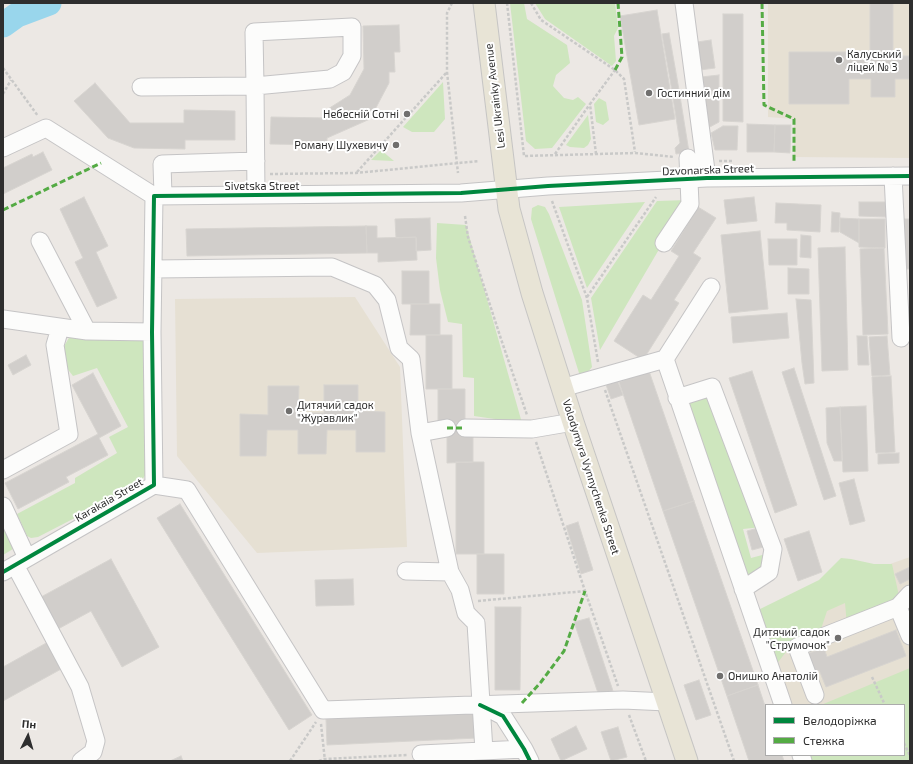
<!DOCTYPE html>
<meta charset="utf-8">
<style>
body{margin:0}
#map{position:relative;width:913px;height:764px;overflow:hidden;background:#ece8e4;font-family:"Exo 2",sans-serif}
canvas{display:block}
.frame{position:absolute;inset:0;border:4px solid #2e2e2e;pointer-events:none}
.legend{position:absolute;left:765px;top:704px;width:140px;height:52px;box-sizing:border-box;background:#fff;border:1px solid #ababab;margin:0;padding:5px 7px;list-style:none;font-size:12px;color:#2e2e2e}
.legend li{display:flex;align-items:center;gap:8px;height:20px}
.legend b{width:20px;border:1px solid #ababab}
.north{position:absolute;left:8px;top:716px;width:40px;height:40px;-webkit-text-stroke:3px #fff;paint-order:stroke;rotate:5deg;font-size:11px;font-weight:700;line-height:16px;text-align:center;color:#2e2e2e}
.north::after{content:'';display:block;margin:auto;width:14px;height:18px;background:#2e2e2e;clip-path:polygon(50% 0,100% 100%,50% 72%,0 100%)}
</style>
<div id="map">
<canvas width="913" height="764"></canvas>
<div class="frame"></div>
<ul class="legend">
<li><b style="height:5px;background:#00873e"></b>Велодоріжка</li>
<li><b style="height:5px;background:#54ab44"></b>Стежка</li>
</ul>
<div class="north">Пн</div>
</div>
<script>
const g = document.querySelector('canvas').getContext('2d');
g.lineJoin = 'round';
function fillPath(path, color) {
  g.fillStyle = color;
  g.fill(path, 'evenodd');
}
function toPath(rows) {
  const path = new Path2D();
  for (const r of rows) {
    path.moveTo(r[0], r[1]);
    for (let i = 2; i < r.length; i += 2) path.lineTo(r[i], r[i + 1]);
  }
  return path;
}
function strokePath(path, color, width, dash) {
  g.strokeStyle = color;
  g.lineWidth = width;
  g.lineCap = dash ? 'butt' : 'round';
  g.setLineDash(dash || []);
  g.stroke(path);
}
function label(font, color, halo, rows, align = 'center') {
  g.font = font + ' "Exo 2",sans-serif';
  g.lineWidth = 4;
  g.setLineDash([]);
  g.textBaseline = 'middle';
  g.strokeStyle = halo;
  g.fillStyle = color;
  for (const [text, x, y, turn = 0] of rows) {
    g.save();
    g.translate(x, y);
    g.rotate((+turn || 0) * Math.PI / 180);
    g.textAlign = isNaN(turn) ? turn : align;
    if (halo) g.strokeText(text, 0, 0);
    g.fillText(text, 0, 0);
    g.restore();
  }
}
fillPath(toPath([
 [768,3,910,3,910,158,794,157,794,119,768,117],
 [355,297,400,367,407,547,257,553,177,456,175,299],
 [910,557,910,761,904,755,904,705,789,705,756,611]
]), '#e6e0d3');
fillPath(toPath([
 [510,3,524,3,527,19,567,45,570,63,556,75,553,86,564,98,573,100,578,97,586,104,552,148,535,149,526,141],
 [535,3,557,3,557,4,615,3,618,28,614,36,616,61,612,66,545,19],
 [443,82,445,119,434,132,412,132,403,127],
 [599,98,606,102,609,120,603,125,596,122,594,104],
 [588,115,591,139,588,145,584,148,570,147,566,145],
 [381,150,394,161,371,160],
 [688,200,600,350,591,298,657,201],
 [645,202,587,288,559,207],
 [538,205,545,207,549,214,582,300,592,367,587,373,583,374,579,373,531,219,532,208],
 [437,223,466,225,522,423,474,416,474,378,463,377,462,324,448,322,440,290,436,258],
 [70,336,147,340,146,474,140,483,129,490,38,537,31,538,27,536,17,514,75,483,75,478,117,453,109,437,128,427,97,368,73,376,66,367,63,348],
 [710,395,762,527,743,529,751,558,766,554,763,570,744,581,682,401],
 [3,523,13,543,13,549,3,555],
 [841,558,851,559,874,564,892,564,899,596,870,619,864,631,847,625,845,603,827,611,820,632,793,643,775,666,756,611,819,580],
 [910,668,910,761,809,761,807,755,904,755,904,705,821,705]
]), '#cee6be');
strokePath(toPath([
 [3,25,17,15,49,3]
]), '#99d6ec', 25);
const building = toPath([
 [870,3,893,3,893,56,910,56,910,79,895,79,895,97,871,97,871,79,849,79,849,104,789,104,789,52,870,52,870,3],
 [657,10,675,119,639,125,620,16,657,10],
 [723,14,743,14,743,122,723,121,723,14],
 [399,25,400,52,394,52,395,72,389,72,389,83,370,119,327,138,327,145,270,144,271,117,328,118,328,109,350,95,364,69,363,26,399,25],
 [669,33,679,90,672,91,662,34,669,33],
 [711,40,715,68,700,70,697,42,711,40],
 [719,75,719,122,708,128,701,77,719,75],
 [95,83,130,123,184,123,184,110,235,111,235,140,185,140,185,149,134,148,108,138,74,101,95,83],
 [679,90,689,152,676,154,675,148,680,143,672,92,679,90],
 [747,124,775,125,774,152,747,152,747,124],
 [775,125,791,125,790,153,774,152,775,125],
 [723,126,738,126,737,150,715,150,711,133,723,126],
 [43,152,52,170,3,194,3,172,4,171,3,168,32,154,33,157,43,152],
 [84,197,108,246,96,252,117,298,97,307,75,262,83,258,60,209,84,197],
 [754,197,757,221,727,224,724,200,754,197],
 [859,202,888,202,887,217,859,216,859,202],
 [776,203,821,205,820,232,787,230,787,223,775,223,776,203],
 [698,207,716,218,693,253,701,258,674,300,679,303,643,360,614,341,643,295,651,300,679,256,671,251,698,207],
 [832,212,840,213,839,232,831,232,832,212],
 [430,218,431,250,416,251,416,237,396,238,395,219,430,218],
 [840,218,859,219,859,243,840,232,840,218],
 [859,219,885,219,885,248,859,247,859,219],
 [904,219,910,219,910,269,904,269,904,219],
 [366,226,367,253,187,256,186,229,366,226],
 [366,226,377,226,377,238,416,237,417,260,378,262,378,253,367,253,366,226],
 [760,231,768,309,729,313,721,235,760,231],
 [801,235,811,236,811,258,800,257,801,235],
 [768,239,797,239,797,265,769,265,768,239],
 [845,247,848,370,822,371,818,248,845,247],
 [884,248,888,334,863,335,860,249,884,248],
 [788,268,809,269,809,294,788,294,788,268],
 [402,271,429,271,429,304,402,304,402,271],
 [796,299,811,300,814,383,805,384,802,363,796,299],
 [411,304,440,304,440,335,410,335,411,304],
 [787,313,789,338,733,343,731,317,787,313],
 [426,335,452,335,452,389,426,389,426,335],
 [857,336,867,336,869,365,858,365,857,336],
 [887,336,890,375,872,376,869,337,887,336],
 [26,355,31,365,13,375,8,365,26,355],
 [794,368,836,496,824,500,782,372,794,368],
 [649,371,694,501,663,511,619,382,649,371],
 [752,371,797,505,775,513,729,378,752,371],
 [93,373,121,426,99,438,108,455,66,477,69,482,18,509,5,483,98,434,72,385,93,373],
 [621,374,623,380,618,382,623,395,611,399,604,379,621,374],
 [891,376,895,452,876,453,872,377,891,376],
 [324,385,358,385,358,411,385,412,385,452,356,452,356,430,327,430,326,454,298,454,298,430,267,430,266,456,240,456,240,414,268,415,268,386,299,386,298,413,324,413,324,385],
 [438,389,465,389,465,423,438,424,438,389],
 [866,406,868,471,843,472,840,407,866,406],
 [840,407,842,461,834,461,827,443,826,408,840,407],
 [447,423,465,423,473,429,473,462,447,463,447,423],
 [899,453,899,463,878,464,878,454,899,453],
 [456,462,484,462,484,554,456,554,456,462],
 [854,479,865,521,850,525,839,483,854,479],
 [694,501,758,685,727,696,663,511,694,501],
 [180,504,312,715,289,730,157,518,180,504],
 [578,522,593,570,581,574,566,526,578,522],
 [762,527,767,546,752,550,747,531,762,527],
 [809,531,822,572,798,581,784,539,809,531],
 [477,554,504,554,504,594,477,594,477,554],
 [111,559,159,647,122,667,91,611,58,629,41,597,111,559],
 [910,567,910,579,900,584,895,574,910,567],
 [353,579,354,605,316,606,315,580,353,579],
 [495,607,521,607,520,690,495,690,495,607],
 [589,618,613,691,599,696,574,622,589,618],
 [896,630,906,656,826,687,819,670,814,672,807,654,824,648,827,657,896,630],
 [48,642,63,668,3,701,3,667,48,642],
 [699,680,711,715,696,720,684,685,699,680],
 [758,685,766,709,766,755,782,755,784,761,749,761,732,711,727,696,758,685],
 [476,712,477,738,327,745,326,719,476,712],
 [576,726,587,749,561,761,551,739,576,726],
 [618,727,627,757,611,761,601,732,618,727],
 [181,756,183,761,170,761,181,756]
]);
fillPath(building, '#d1cecb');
strokePath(building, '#d7d4d0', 1);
const minor = toPath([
 [684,3,707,178],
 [352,27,352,56,343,72,330,79,255,86,254,32,352,27],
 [141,87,255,86,256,195],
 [3,148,46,128,154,196],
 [893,176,901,338],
 [163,195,162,164,256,161],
 [154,196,461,193,548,186,707,178,910,176],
 [40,241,87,331],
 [664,243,690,204,688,158],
 [154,269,332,267,375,285,387,300,399,348,411,359,420,433,450,572,460,590,466,613,476,623,484,751],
 [3,319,87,331,152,332],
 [665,359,711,287],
 [562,388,665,359,783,705],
 [677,398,712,387,773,549,769,572,743,589],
 [465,428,532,429,573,422],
 [420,433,447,428],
 [3,470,69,434,55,345,60,328],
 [154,485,187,490,323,710,623,700,667,702],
 [3,506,27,558],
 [15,565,80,687,96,741,93,752,81,761],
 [406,571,450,572],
 [3,572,154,485,152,332,154,196],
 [910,594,898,607,910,636],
 [815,695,797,647,898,607],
 [482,705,503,716,524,749,530,761],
 [421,754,524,749],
 [801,755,803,761]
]);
const major = toPath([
 [484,3,509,209,532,293,573,422,687,761]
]);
strokePath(minor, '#c5c4c5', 19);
strokePath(major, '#c6c5c4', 23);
strokePath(toPath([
 [452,3,447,13,447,72,458,173],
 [507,3,524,156,635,153,674,157],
 [531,3,541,20,615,70,624,79,635,152],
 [3,68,38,116],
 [3,94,11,80],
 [555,154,590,104],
 [596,154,590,104,615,70],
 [719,161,734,161],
 [357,172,447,72],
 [270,174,356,173,479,161],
 [552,201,587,298,598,362],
 [465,216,468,237,501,339,527,415],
 [587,297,656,197],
 [605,390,734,761],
 [536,442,585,591,618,686],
 [478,601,585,591],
 [872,677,885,705],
 [629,715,646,761],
 [321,724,325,761],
 [904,743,910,756],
 [290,761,316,722],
 [319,761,324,759,407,755]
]), '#c9c9c8', 2.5, [3, 2]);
strokePath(minor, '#fcfcfb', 17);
strokePath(major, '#e8e4d6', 21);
strokePath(toPath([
 [762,3,764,105,794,119,794,162],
 [615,70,622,57,618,3],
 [3,210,101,163],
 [447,428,465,428],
 [522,703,541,682,564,651,585,591]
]), '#54ab44', 3, [6, 3]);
strokePath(toPath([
 [3,572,154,485,152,332,154,196,461,193,548,186,707,178,910,176],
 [480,705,503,716,524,749,530,761]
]), '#00873e', 4);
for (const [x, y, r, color] of [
 [839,60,4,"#706f6e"],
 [649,93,4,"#706f6e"],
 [407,114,4,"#706f6e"],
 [396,145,4,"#706f6e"],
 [289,411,4,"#706f6e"],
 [838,638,4,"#706f6e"],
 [720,676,4,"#706f6e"]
]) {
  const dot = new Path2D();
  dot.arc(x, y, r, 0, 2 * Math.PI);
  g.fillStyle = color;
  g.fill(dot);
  strokePath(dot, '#fff', 1.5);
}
label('11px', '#2e2e2e', '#fff', [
 ["Калуський",847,54],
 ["ліцей № 3",847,67],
 ["Гостинний дім",657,93],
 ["Небесній Сотні",399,114,"right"],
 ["Роману Шухевичу",388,145,"right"],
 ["Дитячий садок",297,405],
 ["\"Журавлик\"",297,418],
 ["Дитячий садок",830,632,"right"],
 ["\"Струмочок\"",830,645,"right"],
 ["Онишко Анатолій",728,676]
], 'left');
label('11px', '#2e2e2e', '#fff', [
 ["Lesi Ukrainky Avenue",495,96,-97],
 ["Dzvonarska Street",708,170,-2],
 ["Sivetska Street",262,186],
 ["Volodymyra Vynnychenka Street",591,477,72],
 ["Karakaia Street",109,500,-30]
]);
</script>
